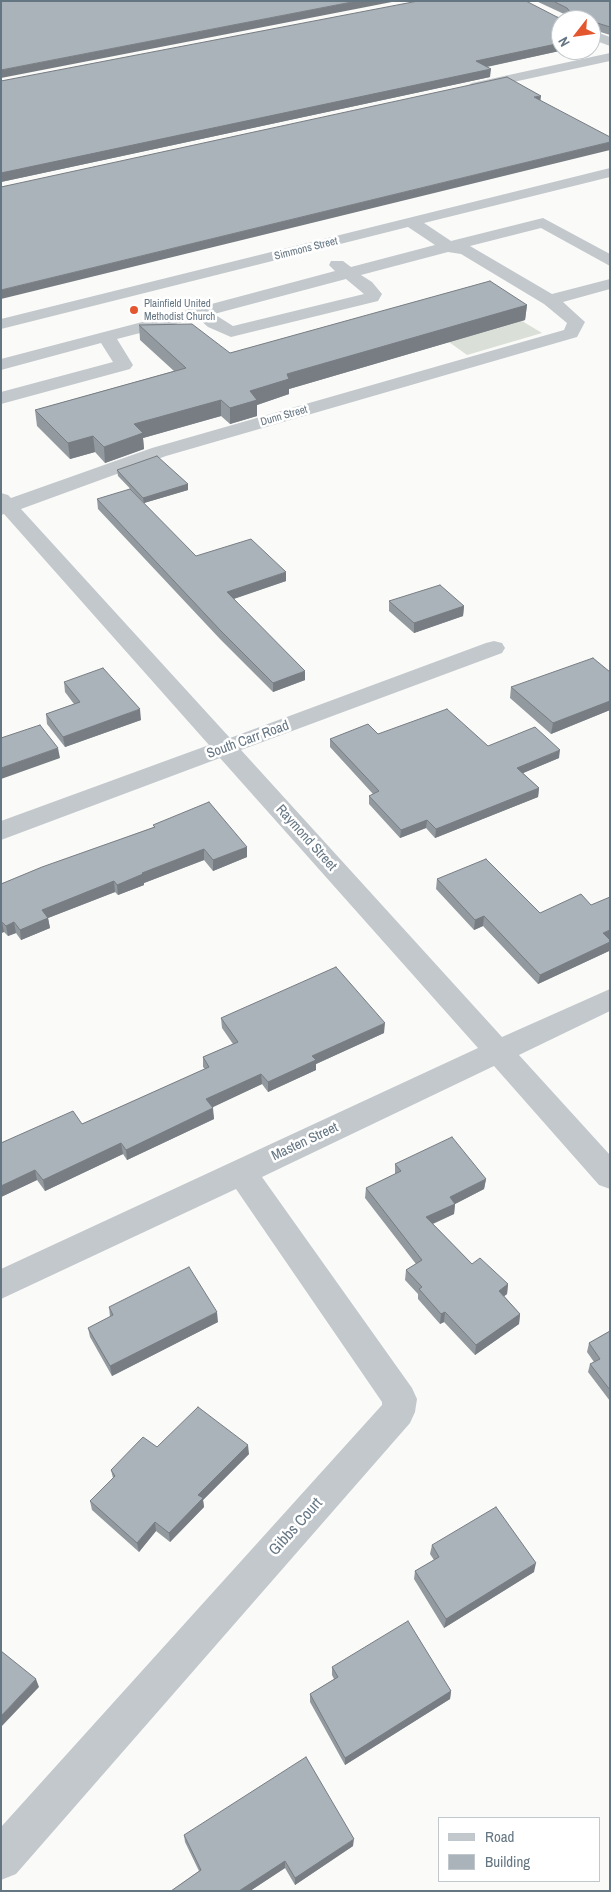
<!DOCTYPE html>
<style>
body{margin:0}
#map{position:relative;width:611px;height:1892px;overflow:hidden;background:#fafaf8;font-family:"Archivo Narrow",sans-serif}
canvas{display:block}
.frame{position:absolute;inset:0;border:2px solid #657683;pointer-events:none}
.legend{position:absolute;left:438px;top:1817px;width:162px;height:65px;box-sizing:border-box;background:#fff;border:1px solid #c1c8cd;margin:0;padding:6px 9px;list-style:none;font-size:15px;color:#657683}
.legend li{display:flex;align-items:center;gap:10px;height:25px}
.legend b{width:25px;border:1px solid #c1c8cd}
.north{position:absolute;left:551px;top:10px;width:50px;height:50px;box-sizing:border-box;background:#fff;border:1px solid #c1c8cd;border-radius:50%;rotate:240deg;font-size:14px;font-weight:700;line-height:20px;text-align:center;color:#657683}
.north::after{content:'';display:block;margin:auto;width:18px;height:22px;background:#e4572e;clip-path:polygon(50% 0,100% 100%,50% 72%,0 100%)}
</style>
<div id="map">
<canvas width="611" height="1892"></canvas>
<div class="frame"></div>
<ul class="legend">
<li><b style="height:6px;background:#c3c8cc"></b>Road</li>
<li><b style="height:14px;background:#aab3b9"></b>Building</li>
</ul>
<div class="north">N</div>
</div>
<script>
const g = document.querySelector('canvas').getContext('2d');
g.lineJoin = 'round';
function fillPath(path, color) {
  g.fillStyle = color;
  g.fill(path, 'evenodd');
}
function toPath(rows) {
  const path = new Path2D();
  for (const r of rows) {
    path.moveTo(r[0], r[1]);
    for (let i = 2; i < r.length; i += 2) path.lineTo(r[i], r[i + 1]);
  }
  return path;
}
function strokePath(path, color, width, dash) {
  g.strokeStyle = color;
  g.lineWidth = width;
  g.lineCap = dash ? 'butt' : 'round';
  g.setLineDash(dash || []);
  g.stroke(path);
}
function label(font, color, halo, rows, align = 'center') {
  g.font = font + ' "Archivo Narrow",sans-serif';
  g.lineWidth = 5;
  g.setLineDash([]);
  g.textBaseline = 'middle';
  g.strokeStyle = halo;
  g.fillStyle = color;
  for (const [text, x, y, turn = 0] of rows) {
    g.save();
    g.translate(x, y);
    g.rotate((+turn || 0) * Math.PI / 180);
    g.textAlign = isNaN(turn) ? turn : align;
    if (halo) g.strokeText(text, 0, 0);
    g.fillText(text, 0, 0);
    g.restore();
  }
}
fillPath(toPath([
 [522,321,542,333,467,355,449,342]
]), '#dadfd7');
fillPath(toPath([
 [591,30,610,37,610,46,591,39,591,30],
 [610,53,610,61,472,91,465,87,472,83,610,53],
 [610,168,610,177,424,223,451,241,543,218,610,254,610,266,541,228,470,246,552,294,610,279,610,289,563,302,585,322,577,337,166,456,21,509,230,738,486,643,494,641,502,643,505,648,502,653,241,750,502,1037,610,989,610,1011,519,1055,610,1155,610,1189,599,1185,494,1066,262,1177,412,1388,417,1399,415,1412,410,1423,16,1874,1,1880,1,1827,382,1405,382,1402,236,1189,1,1299,1,1269,478,1048,220,758,1,840,1,821,209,745,4,514,1,515,1,493,8,495,11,498,152,448,564,330,567,323,544,304,461,254,448,252,361,275,372,282,382,294,378,301,231,337,208,327,198,318,117,339,133,365,130,369,1,404,1,392,113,362,101,343,1,370,1,359,188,310,184,305,187,301,193,300,199,301,204,306,335,271,329,265,331,261,343,261,351,267,435,245,408,227,1,329,1,319,610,168],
 [346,279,364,294,233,326,214,314,346,279]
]), '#c3c8cc');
fillPath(toPath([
 [536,1,610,1,610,35,591,29,591,20,561,50,564,50,487,67,490,77,1,182,1,81,557,17,561,18,564,14],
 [527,305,525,320,289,389,289,394,257,405,257,416,230,424,221,416,143,438,144,449,105,463,95,452,70,459,37,426,35,410,174,371,140,340,139,325,230,353],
 [117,470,188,484,188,490,144,503,118,476],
 [97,499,196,556,286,581,234,599,305,680,273,692,220,639,98,509],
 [389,601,464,606,463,616,414,633,389,611],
 [610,672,610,710,551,734,510,698,511,687],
 [64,682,141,720,65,747,47,724,46,714,74,704,65,692],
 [378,734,488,746,559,758,523,773,539,788,538,797,435,838,426,828,400,838,369,804,369,796,373,794,330,747,330,739],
 [153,825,247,847,247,857,213,871,204,860,144,883,144,885,118,895,115,892,48,918,50,928,21,940,16,933,8,936,4,932,1,933,1,884,154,827],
 [437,879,540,913,610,939,609,939,609,951,538,984,483,926,474,930,436,889],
 [221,1018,384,1033,316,1064,316,1070,268,1092,262,1084,212,1107,214,1119,127,1160,123,1154,45,1191,37,1180,1,1197,1,1143,82,1124,205,1069,203,1067,203,1057,233,1044,222,1028],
 [395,1164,486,1179,484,1189,455,1204,454,1214,433,1224,472,1264,508,1284,507,1294,504,1296,520,1314,519,1324,475,1355,444,1322,440,1324,418,1299,418,1294,405,1280,406,1270,416,1264,365,1198,366,1188,395,1174],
 [109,1307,218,1322,112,1376,90,1337,88,1328,110,1317],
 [610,1331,610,1401,588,1372,590,1364,594,1362,587,1352,589,1343],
 [157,1447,249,1454,203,1500,204,1507,170,1542,156,1531,139,1552,92,1510,90,1501,113,1478,111,1470],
 [432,1545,534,1572,444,1628,414,1579,415,1571,434,1560,430,1554],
 [332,1667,451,1691,450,1699,345,1765,310,1702,310,1694,334,1679,332,1675],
 [184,1835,353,1846,295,1885,285,1868,250,1891,171,1891,199,1871,185,1842]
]), '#929a9f');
fillPath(toPath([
 [357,1,397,1,1,78,1,70],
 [597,35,597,43,591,44,591,36],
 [561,43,561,50,564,50,476,69,476,61],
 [491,69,490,77,1,182,1,173],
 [541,96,540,104,534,97],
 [610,142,610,150,1,299,1,290],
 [527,305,525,320,289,389,289,394,257,405,257,416,230,424,230,408,250,391,287,374],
 [221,400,221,416,143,438,144,449,105,463,104,447,134,424],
 [93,436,95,452,70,459,68,443],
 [188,484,188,490,144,503,143,498],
 [286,572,286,581,227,601,227,592],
 [464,606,463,616,414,633,414,623],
 [305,671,305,680,273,692,273,683],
 [610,701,610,710,551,734,553,723],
 [140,709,141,720,65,747,63,737],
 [58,748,60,758,1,779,1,768],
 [560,750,559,758,516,776,517,768],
 [539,788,538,797,435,838,436,829],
 [427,820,426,828,400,838,401,830],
 [247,847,247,857,213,871,213,860],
 [204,849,204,860,144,883,144,885,118,895,117,885,142,873],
 [114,881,115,892,48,918,50,928,21,940,20,930,42,910],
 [484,916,483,926,474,930,475,920],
 [1,922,2,922,4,932,1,933],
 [14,922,16,933,8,936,6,926],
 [610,930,610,939,601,943,603,933],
 [610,942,609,951,538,984,540,975],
 [385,1023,384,1033,316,1064,316,1070,268,1092,268,1082,312,1056],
 [261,1074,262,1084,207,1110,206,1099],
 [213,1108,214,1119,127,1160,126,1150],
 [121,1143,123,1154,45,1191,43,1180],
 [35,1170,37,1180,1,1197,1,1186],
 [486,1179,484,1189,455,1204,454,1214,425,1227,426,1217,450,1197],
 [508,1284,507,1294,498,1301,499,1291],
 [217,1312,218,1322,112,1376,110,1366],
 [445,1312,444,1322,440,1324,441,1314],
 [520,1314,519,1324,475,1355,476,1345],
 [248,1445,249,1454,203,1500,204,1507,170,1542,169,1533,198,1495],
 [155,1522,156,1531,139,1552,137,1543],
 [536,1563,534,1572,444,1628,446,1619],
 [36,1679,39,1687,1,1727,1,1716],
 [451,1691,450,1699,345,1765,345,1758],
 [354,1839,353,1846,295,1885,295,1878],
 [285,1861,285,1868,250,1891,239,1891]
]), '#777d82');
const building = toPath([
 [1,1,357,1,1,70,1,1],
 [418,1,526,1,557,17,561,18,564,14,570,12,567,8,553,1,610,1,610,27,591,21,591,20,561,20,561,43,476,61,491,69,1,173,1,81,418,1],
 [591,32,597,35,591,36,591,32],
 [507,77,541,96,534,97,610,137,610,142,1,290,1,187,507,77],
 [490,281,527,305,287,374,289,379,250,391,257,400,230,408,221,400,134,424,143,433,104,447,93,436,68,443,35,410,186,368,139,325,192,324,230,353,490,281],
 [157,456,188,484,143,498,117,470,157,456],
 [130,489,196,556,251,539,286,572,227,592,305,671,273,683,220,630,97,499,130,489],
 [440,585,464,606,414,623,389,601,440,585],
 [593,658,610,672,610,701,553,723,511,687,593,658],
 [103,668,140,709,63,737,46,714,80,702,64,682,103,668],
 [447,709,488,746,535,727,560,750,517,768,539,788,436,829,427,820,401,830,369,796,379,791,330,739,368,724,378,734,447,709],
 [40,725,58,748,1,768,1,738,40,725],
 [209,802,247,847,213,860,204,849,142,873,143,874,117,885,114,881,42,910,48,918,20,930,14,922,6,926,2,922,1,922,1,884,42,867,155,827,153,825,209,802],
 [486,859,540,913,581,894,591,905,610,897,610,930,603,933,610,940,610,942,540,975,484,916,475,920,437,879,486,859],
 [336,967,385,1023,312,1056,316,1060,268,1082,261,1074,206,1099,213,1108,126,1150,121,1143,43,1180,35,1170,1,1186,1,1143,73,1111,82,1124,209,1067,203,1057,238,1042,221,1018,336,967],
 [452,1137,486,1179,450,1197,455,1204,426,1217,472,1264,480,1258,508,1284,499,1291,520,1314,476,1345,445,1312,441,1314,419,1289,422,1287,406,1270,422,1260,366,1188,401,1171,395,1164,452,1137],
 [189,1267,217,1312,110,1366,88,1328,113,1315,109,1307,189,1267],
 [610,1331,610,1390,590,1364,600,1359,589,1343,610,1331],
 [198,1407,248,1445,198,1495,203,1498,169,1533,155,1522,137,1543,90,1501,115,1476,111,1470,143,1437,157,1447,198,1407],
 [496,1507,536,1563,446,1619,415,1571,439,1557,432,1545,496,1507],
 [408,1621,451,1691,345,1758,310,1694,338,1677,332,1667,408,1621],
 [1,1651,36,1679,1,1716,1,1651],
 [306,1757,354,1839,295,1878,285,1861,239,1891,171,1891,201,1870,184,1835,306,1757]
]);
fillPath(building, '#aab3b9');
strokePath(building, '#777d82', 1);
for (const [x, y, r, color] of [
 [134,310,5,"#e4572e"]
]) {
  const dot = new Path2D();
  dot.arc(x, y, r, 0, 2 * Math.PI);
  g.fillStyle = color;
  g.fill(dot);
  strokePath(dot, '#fff', 2);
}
label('11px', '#657683', '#fff', [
 ["Simmons Street",306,249,-14],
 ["Dunn Street",284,416,-16]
]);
label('11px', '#657683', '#fff', [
 ["Plainfield United",144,304],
 ["Methodist Church",144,317]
], 'left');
label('14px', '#657683', '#fff', [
 ["South Carr Road",248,740,-20],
 ["Raymond Street",306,838,48],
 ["Masten Street",305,1142,-25]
]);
label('16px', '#657683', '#fff', [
 ["Gibbs Court",296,1527,-48]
]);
</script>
